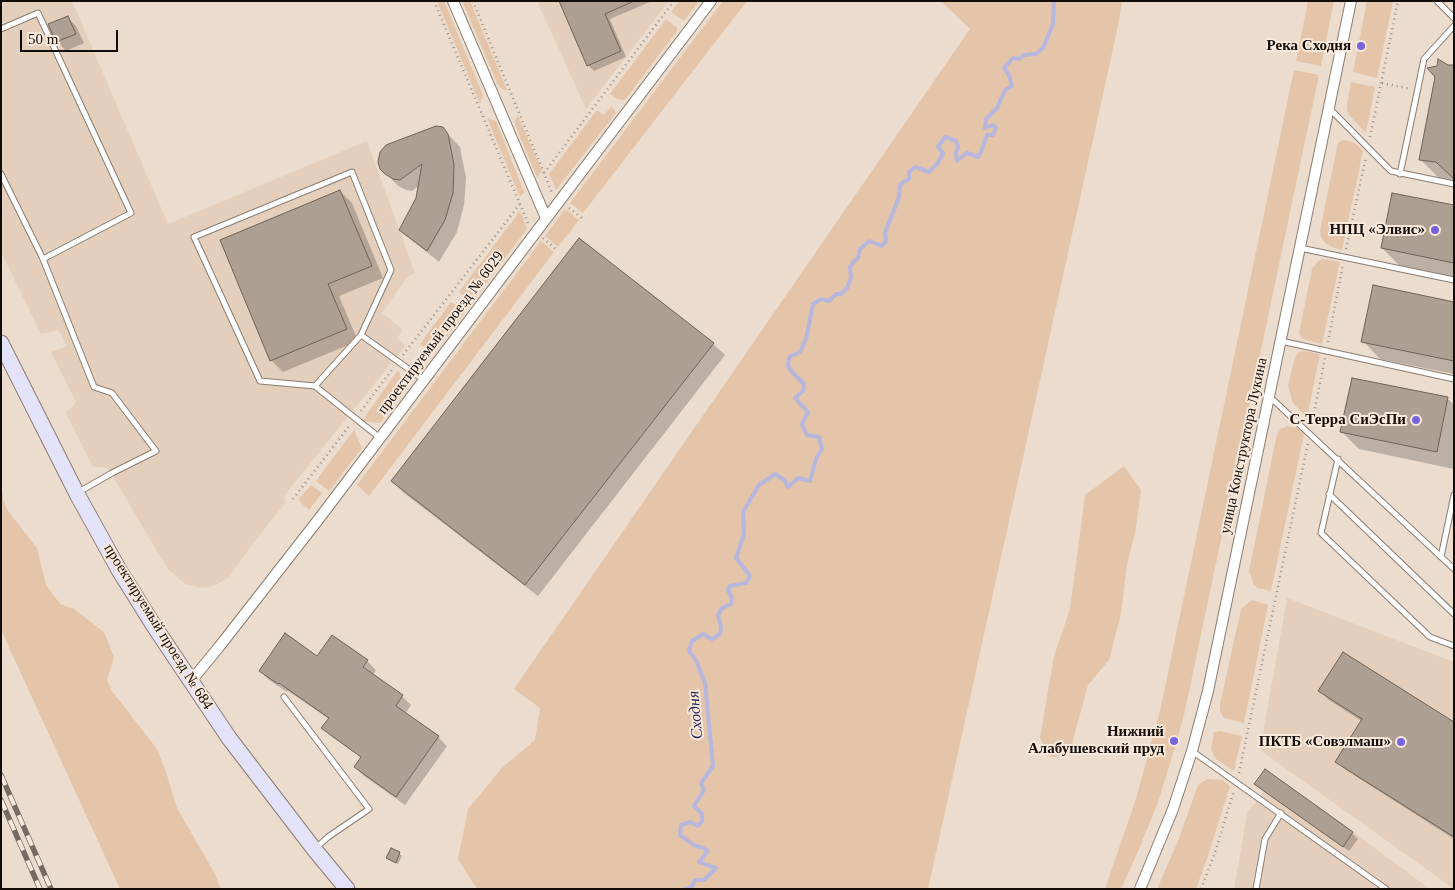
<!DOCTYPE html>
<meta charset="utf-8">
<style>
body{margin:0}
#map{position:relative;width:1455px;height:890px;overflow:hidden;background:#ebdcce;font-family:"Times New Roman",serif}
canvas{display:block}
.frame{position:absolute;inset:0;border:2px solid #120d09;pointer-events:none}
.scale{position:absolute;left:20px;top:30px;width:98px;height:22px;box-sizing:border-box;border:2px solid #120d09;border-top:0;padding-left:6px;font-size:15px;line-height:18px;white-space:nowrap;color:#120d09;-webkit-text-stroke:4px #f9e9db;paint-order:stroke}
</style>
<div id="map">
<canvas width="1455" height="890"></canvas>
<div class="frame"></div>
<div class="scale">50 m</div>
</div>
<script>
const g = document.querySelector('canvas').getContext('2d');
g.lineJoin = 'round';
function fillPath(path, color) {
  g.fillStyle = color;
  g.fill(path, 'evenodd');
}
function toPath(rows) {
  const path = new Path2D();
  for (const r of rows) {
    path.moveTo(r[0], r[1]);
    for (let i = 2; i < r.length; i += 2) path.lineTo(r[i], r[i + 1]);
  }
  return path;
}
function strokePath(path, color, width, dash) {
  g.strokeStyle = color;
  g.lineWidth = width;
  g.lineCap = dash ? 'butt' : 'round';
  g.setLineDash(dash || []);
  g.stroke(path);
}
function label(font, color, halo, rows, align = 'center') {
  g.font = font + ' "Times New Roman",serif';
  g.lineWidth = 4;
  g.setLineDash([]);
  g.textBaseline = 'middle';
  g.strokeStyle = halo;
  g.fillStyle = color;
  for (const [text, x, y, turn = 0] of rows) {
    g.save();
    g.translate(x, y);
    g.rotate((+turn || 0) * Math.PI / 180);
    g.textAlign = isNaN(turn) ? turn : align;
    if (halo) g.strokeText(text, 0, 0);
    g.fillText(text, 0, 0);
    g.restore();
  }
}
fillPath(toPath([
 [1,1,72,1,168,224,367,141,415,273,407,277,382,313,403,330,397,338,405,346,284,496,286,502,251,546,229,577,216,585,204,588,185,584,167,568,108,468,93,467,66,413,76,402,51,352,67,346,58,330,41,334,1,252],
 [537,1,669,1,586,109],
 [1287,598,1454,662,1454,889,1260,750],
 [1265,769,1353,832,1430,889,1234,889,1247,813,1264,791,1254,784]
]), '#e4cfbc');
fillPath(toPath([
 [437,1,444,1,483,95,480,104],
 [462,1,470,1,507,90,502,89,498,85],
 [679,1,699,1,684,21,671,12],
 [723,1,747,1,583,213,570,203],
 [941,1,1122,1,1118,26,928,889,479,889,475,886,458,859,468,809,502,768,535,740,540,708,514,689,970,29],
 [1308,1,1334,1,1321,66,1296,61],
 [1367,1,1393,1,1377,78,1353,72],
 [666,19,677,28,677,31,625,100,617,99,610,94],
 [1294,70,1319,75,1184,715,1176,744,1157,805,1136,856,1121,889,1105,889,1136,799,1160,711],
 [1351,82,1375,87,1366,133,1349,115,1347,110,1347,104],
 [612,106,616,113,556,190,549,174,597,110,604,115],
 [518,116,542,171,537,177,515,125,515,120],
 [487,118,496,121,524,192,520,197],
 [1344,140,1355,143,1363,151,1342,250,1332,247,1325,243,1321,237,1320,231,1337,147,1339,142],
 [565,209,579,220,558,247,545,236],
 [520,211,527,229,474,299,469,300,459,292],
 [541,241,554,252,369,496,357,485],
 [1323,259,1340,262,1322,344,1307,340,1302,338,1299,333,1312,269,1318,261],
 [451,302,461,309,464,313,433,354,420,344],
 [1304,351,1320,354,1307,418,1293,403,1288,385,1295,357,1299,352],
 [398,370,406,389,380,423,362,421],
 [1287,426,1298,428,1304,434,1271,591,1258,588,1254,585,1249,571,1277,434,1281,429],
 [354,430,362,448,329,491,316,481],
 [1124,466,1141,490,1135,534,1127,564,1121,614,1109,660,1088,685,1069,755,1050,757,1040,738,1054,656,1070,609,1085,495],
 [1,478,3,499,8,511,37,548,46,585,60,604,74,609,104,632,114,657,107,680,112,691,157,749,166,772,177,808,215,874,221,889,120,889,1,630],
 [311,485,322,493,309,510,298,500],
 [1252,600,1268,605,1244,723,1224,718,1220,711,1220,704,1241,609],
 [1220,731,1242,736,1234,771,1216,759,1211,750,1214,732],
 [1207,779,1222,780,1230,786,1209,853,1196,889,1157,889,1178,841,1198,785]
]), '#e4c5a9');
fillPath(toPath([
 [561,1,652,1,610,19,626,57,594,71,588,65],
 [67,17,76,26,84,43,66,51,58,42,50,25],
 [1448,66,1454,66,1454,186,1446,185,1421,160],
 [442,128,460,147,466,178,464,205,457,232,439,262,413,241,401,229,417,198,419,186,412,191,406,190,398,186,386,173],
 [340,191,352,203,383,278,339,296,358,341,283,372,271,360],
 [1454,206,1454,277,1400,266,1382,248],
 [1454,303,1454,374,1380,359,1363,341],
 [713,344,725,355,538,596,404,493,392,481],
 [1353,379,1448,399,1454,405,1454,469,1359,449,1342,432],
 [332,636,367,661,376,670,373,675,402,696,411,705,405,714,438,737,447,746,405,805,364,776,355,767,362,758,332,737,323,728,329,719,288,691,287,692,269,680,260,671,317,657],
 [1320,691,1454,723,1454,839,1346,770,1337,762,1363,722,1329,700],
 [1265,771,1352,833,1358,839,1349,851,1261,789],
 [399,853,402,856,398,864,388,858]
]), '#0003');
strokePath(toPath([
 [685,889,692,887,695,880,704,880,716,868,699,862,708,851,701,847,695,846,680,835,681,825,690,822,698,826,702,821,702,814,694,806,704,790,701,783,713,766,705,683,696,660,689,651,692,641,703,634,712,639,720,634,721,627,718,615,722,608,731,604,732,598,728,590,730,586,746,583,750,576,736,558,744,534,743,512,759,485,775,474,784,480,788,487,798,478,810,481,816,459,822,449,819,437,807,435,802,424,808,412,795,398,803,391,804,384,793,373,788,366,789,357,800,352,806,339,813,304,821,299,829,301,836,294,841,294,847,288,851,278,850,267,855,260,858,258,860,249,869,241,882,246,886,241,885,233,899,197,900,186,903,182,909,179,909,172,915,167,929,172,938,163,943,153,938,147,945,137,956,141,958,146,956,153,957,161,967,153,978,157,981,152,987,135,993,135,996,128,993,125,985,128,986,119,997,108,1005,90,1012,86,1009,75,1004,68,1013,58,1019,59,1024,55,1036,54,1043,48,1053,24,1054,1]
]), '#b7b6dc', 4);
const building = toPath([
 [559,1,634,1,605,14,621,51,587,66,559,1],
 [68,16,76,34,56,42,48,24,68,16],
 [1438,59,1448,65,1454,65,1454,179,1436,162,1419,160,1435,77,1427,68,1437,66,1438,59],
 [436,126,443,127,448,134,454,165,453,193,445,220,427,251,399,230,416,198,422,164,400,180,393,179,385,174,380,169,378,162,380,152,386,145,436,126],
 [340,190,372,266,328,284,347,329,270,361,220,240,340,190],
 [1392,193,1454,205,1454,263,1381,248,1392,193],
 [579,238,714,343,525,585,391,481,579,238],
 [1373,285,1454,302,1454,361,1361,342,1373,285],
 [1352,378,1448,397,1437,452,1340,432,1352,378],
 [285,633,317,656,332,635,368,660,363,667,403,695,396,706,439,736,396,797,354,767,361,757,321,728,329,718,279,683,278,684,259,671,285,633],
 [1343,652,1454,722,1454,837,1335,762,1362,719,1318,691,1343,652],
 [1265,769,1353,832,1343,847,1254,784,1265,769],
 [391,848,400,852,396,863,386,858,391,848]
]);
fillPath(building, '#ad9f92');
strokePath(building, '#6f6256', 1);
const lane = toPath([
 [1437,1,1454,18],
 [1,29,38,13,131,213,43,259],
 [1329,108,1391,171,1454,184],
 [1,174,43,259,94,387,112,393,156,451,112,473,77,493],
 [1400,174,1424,59,1454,26],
 [1300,248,1454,280],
 [361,335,424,380],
 [1281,341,1454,379],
 [315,386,361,335,391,270,352,172,194,237,260,381,315,386,380,438],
 [1270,397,1454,569],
 [1338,459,1321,533,1430,637,1454,646],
 [1329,494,1454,614],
 [1441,557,1454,495],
 [284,697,369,809,328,837,316,848],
 [1192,751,1386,889],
 [1256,889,1265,839,1281,813]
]);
const street = toPath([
 [453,1,546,218],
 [191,681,219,647,318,520,711,1],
 [1140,889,1173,809,1192,751,1208,691,1351,1]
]);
const secondary = toPath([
 [1,343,77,494,119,570,154,626,229,738,314,849,347,889]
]);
strokePath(lane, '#8a7c70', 7);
strokePath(street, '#8a7c70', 12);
strokePath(secondary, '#8a7c70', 17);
strokePath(toPath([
 [434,1,528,223],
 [473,1,552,193],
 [1382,83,1411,89],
 [1370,137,1398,1],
 [544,173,674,1],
 [569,208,583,219],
 [543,238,558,251],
 [1346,249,1366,157],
 [1328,342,1343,264],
 [403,355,520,204],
 [361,411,394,367],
 [1312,423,1325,358],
 [293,499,350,425],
 [1239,773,1308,443],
 [1201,889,1214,855,1234,791]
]), '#9a8f85', 2.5, [1, 4]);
strokePath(lane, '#fff', 5);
strokePath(street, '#fff', 10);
strokePath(secondary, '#e4e2f8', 15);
const rail = toPath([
 [1,775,51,889],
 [1,800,40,889]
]);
strokePath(rail, '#746a62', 5.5);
strokePath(rail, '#f9e9db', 4, [11]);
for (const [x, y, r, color] of [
 [1361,46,5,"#7863de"],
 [1435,230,5,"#7863de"],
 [1416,420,5,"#7863de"],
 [1174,741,5,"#7863de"],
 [1401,742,5,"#7863de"]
]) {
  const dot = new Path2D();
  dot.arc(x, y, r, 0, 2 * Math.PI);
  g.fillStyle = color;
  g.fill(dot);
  strokePath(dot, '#f9e9db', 2);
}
label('bold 15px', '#120d09', '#f9e9db', [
 ["Река Сходня",1351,46],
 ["НПЦ «Элвис»",1425,230],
 ["С-Терра СиЭсПи",1406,420],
 ["Нижний",1164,732],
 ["Алабушевский пруд",1164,749],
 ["ПКТБ «Совэлмаш»",1391,742]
], 'right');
label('15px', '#120d09', '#f9e9db', [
 ["проектируемый проезд № 6029",441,333,-53],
 ["улица Конструктора Лукина",1244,446,-78],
 ["проектируемый проезд № 684",158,627,58]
]);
label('italic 16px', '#2e2656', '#f9e9db', [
 ["Сходня",696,715,-95]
]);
</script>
